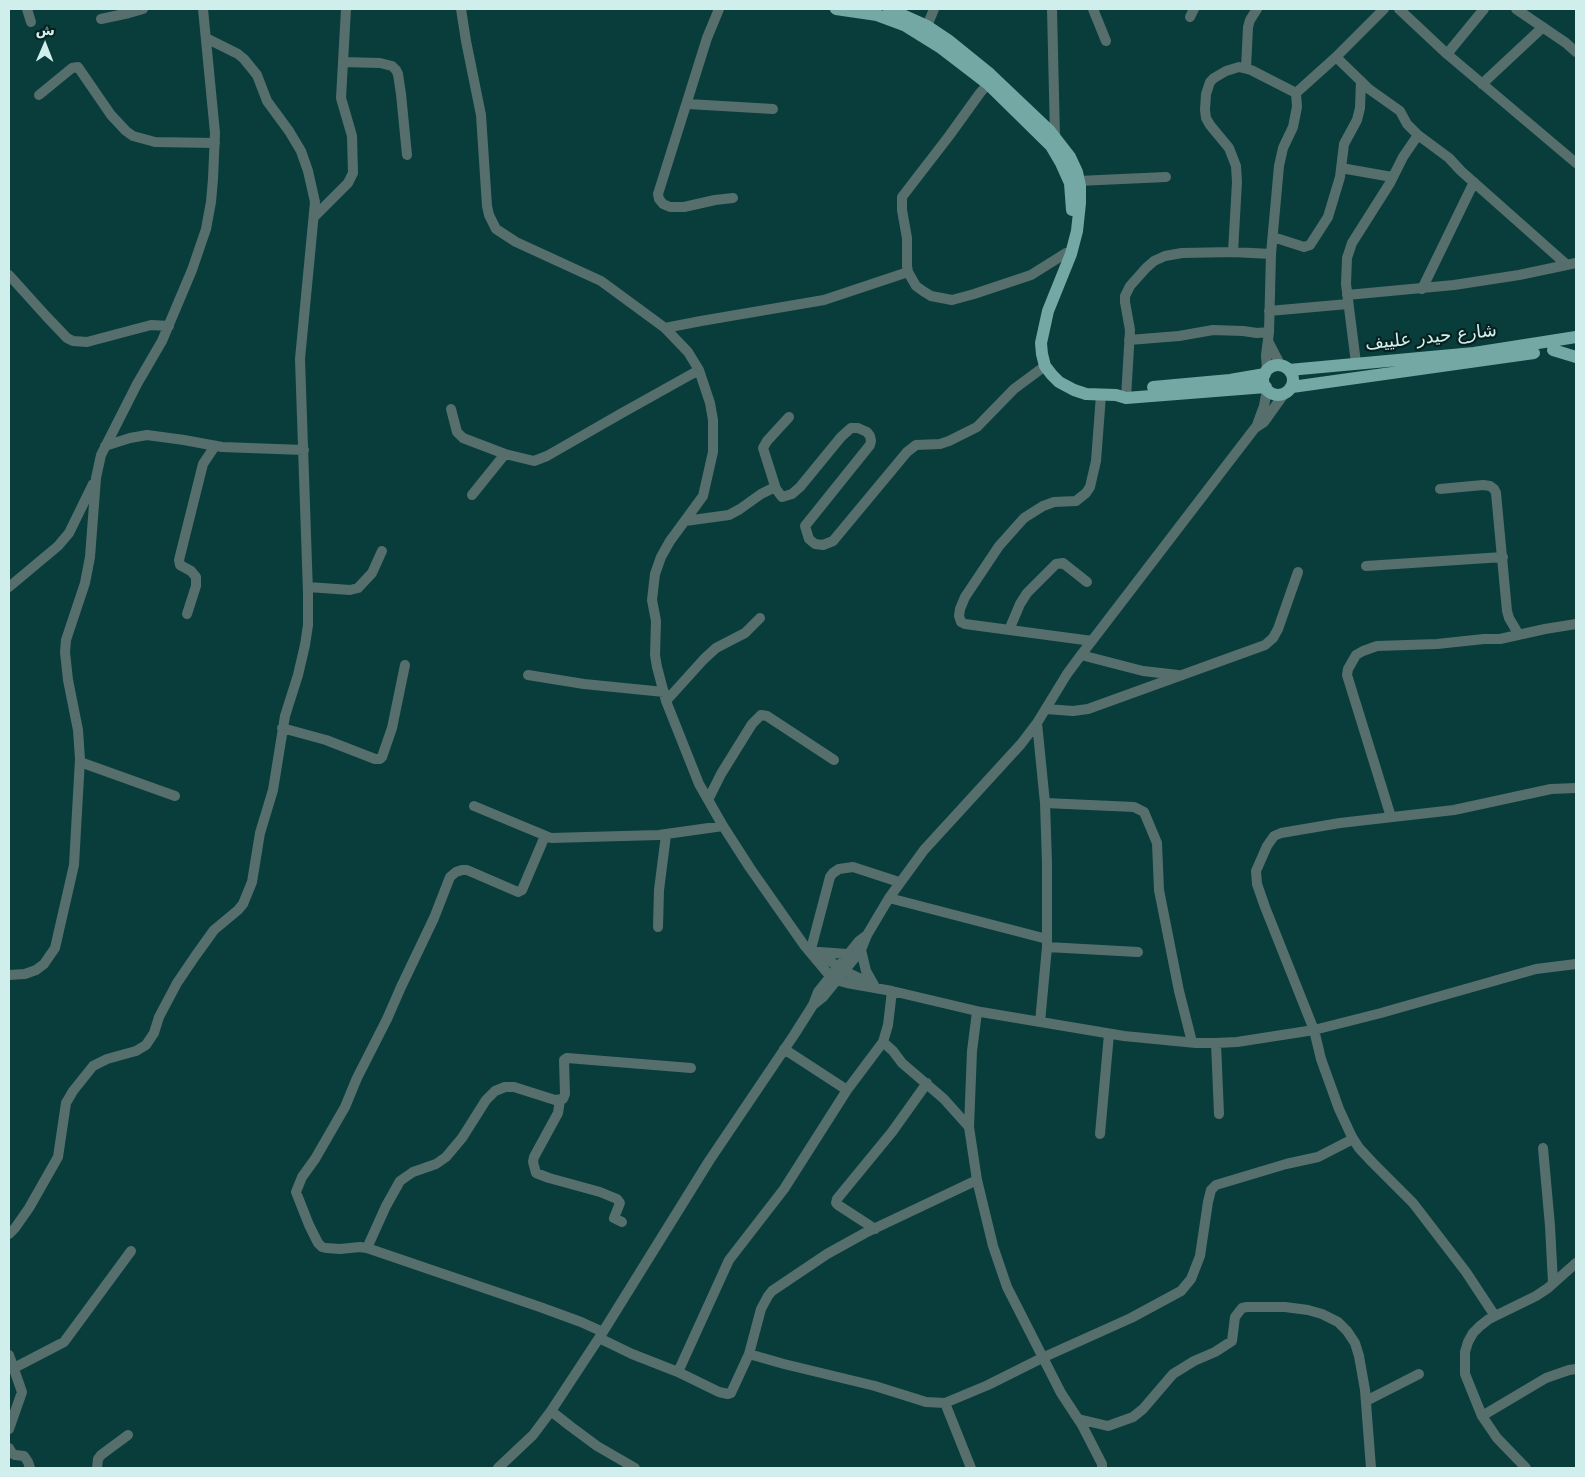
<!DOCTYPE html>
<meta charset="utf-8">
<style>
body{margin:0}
#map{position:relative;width:1585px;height:1477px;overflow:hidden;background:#093d3b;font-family:"DejaVu Sans",Vazirmatn,sans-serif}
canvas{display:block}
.frame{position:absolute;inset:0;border:10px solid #d0efec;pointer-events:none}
.north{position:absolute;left:20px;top:20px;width:50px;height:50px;-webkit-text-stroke:4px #062120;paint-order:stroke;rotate:1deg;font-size:14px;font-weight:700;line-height:20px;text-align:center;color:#d0efec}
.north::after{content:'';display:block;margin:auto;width:18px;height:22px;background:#d0efec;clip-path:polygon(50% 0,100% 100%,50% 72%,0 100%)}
</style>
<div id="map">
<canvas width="1585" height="1477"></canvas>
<div class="frame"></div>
<div class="north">ش</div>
</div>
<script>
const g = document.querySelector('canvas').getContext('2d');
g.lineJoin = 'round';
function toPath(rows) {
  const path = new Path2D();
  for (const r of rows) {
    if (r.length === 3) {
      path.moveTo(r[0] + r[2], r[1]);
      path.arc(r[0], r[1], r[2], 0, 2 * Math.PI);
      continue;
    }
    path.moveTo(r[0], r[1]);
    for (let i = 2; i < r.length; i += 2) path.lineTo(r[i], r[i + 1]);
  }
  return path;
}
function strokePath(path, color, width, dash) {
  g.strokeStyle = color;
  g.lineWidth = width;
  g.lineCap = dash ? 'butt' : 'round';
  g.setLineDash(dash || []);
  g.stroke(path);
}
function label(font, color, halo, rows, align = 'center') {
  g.font = font + ' "DejaVu Sans",Vazirmatn,sans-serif';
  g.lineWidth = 4.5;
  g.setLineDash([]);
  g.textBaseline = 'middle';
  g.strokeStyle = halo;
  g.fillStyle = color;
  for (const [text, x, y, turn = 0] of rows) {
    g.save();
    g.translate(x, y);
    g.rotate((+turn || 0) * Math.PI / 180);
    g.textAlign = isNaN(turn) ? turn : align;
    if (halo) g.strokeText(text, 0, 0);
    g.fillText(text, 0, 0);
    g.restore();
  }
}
strokePath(toPath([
 [27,9,31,22],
 [461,9,466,41,481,115,487,206,489,215,496,229,516,242,601,281,665,328,688,352,699,370,710,403,713,420,713,452,703,496,670,541,661,557,655,574,652,600,656,621,655,655,657,667,666,701,699,784,723,826,750,868,804,945,830,976,836,980,847,983,892,991,981,1012,1124,1036,1196,1043,1216,1043,1237,1042,1314,1030,1381,1013,1536,969,1576,964],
 [719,9,707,38,658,194,659,199,663,204,670,207,684,207,715,200,733,198],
 [1052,9,1055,137],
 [1093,9,1106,41],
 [1399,9,1447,54,1576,163],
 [1516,9,1566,43,1576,52],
 [1190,17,1194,9],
 [101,19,129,13,143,9],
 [927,26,934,9],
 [1447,54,1484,9],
 [1336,57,1369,89,1400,111,1407,124,1418,135,1403,157,1390,183,1352,243,1347,258,1346,284,1356,363],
 [343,62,380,63,392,66,396,70,398,74,401,94,407,155],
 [1246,68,1248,27,1250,20,1257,9],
 [1482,84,1543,27],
 [1296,93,1336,57,1384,9],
 [39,95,72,68,78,67,111,115,126,131,133,136,155,142,215,143],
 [688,104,773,109],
 [1418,135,1449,158,1461,171,1567,265],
 [1341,168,1392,177],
 [1078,181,1166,177],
 [314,217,348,183,353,173,352,136,341,98,346,9],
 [1273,237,1304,247,1310,245,1328,217,1340,177,1344,144,1357,120,1360,108,1361,81],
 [1271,254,1233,252,1237,182,1236,166,1229,148,1210,125,1206,118,1205,110,1206,94,1210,82,1214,78,1226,71,1239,67,1251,70,1296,93],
 [908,272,907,266,907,238,902,210,902,197,949,136,980,93,988,84],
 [9,275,46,316,67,338,73,341,87,342,151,325,169,326],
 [1422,289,1474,182],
 [1347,295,1454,285,1519,275,1576,263],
 [1269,311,1348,304],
 [665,328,701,321,824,300,908,272,916,286,923,291,931,296,952,300,974,294,1031,275,1066,253,1071,254],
 [1129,340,1179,336,1213,330,1243,331,1257,333,1269,332],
 [1268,341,1281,366],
 [1267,370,1266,355,1269,332,1271,254,1279,166,1283,148,1293,127,1297,107,1296,93],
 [1126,398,1130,330,1125,302,1125,296,1130,286,1146,268,1154,261,1165,256,1182,253,1233,252],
 [451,409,457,432,463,438,505,454,534,461,547,456,622,413,699,370],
 [1257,425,1264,406,1267,390],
 [105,446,130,438,147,435,184,440,222,447,304,450],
 [776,489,763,448,767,441,789,417],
 [1440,489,1483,485,1490,486,1494,489,1496,493,1507,611,1509,618,1519,635],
 [472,495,505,454],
 [685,521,729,515,740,509,761,494,771,489,776,489,782,497,792,494,800,487,841,437,851,428,858,428,867,432,870,436,871,441,870,445,805,526,809,539,815,544,823,545,833,541,907,452,916,445,940,444,949,441,977,427,1014,389,1045,366],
 [1366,566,1503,557],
 [9,587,58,546,69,533,93,484],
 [308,587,350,590,358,588,372,573,382,551],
 [187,614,196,586,196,577,191,571,180,565,179,560,203,464,215,446],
 [1009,630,1020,604,1027,593,1056,564,1063,563,1087,582],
 [1092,641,965,624,961,622,959,616,960,609,965,597,999,546,1024,518,1043,506,1054,502,1076,501,1086,493,1090,487,1096,461,1101,395],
 [1081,655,1143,671,1178,675],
 [528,675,584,684,664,692],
 [666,701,704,659,716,648,745,633,760,618],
 [1046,709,1073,711,1088,709,1265,645,1273,638,1278,629,1298,572],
 [1037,723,1045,803,1047,863,1047,947,1040,1022],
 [282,728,326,740,375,759,380,759,382,757,392,728,405,665],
 [80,762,175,796],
 [708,800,721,774,752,724,761,715,767,716,834,760],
 [1045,803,1134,807,1144,812,1157,843,1159,890,1179,991,1192,1042],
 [474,806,551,838,659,835,723,826],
 [1391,817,1347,675,1348,669,1356,655,1363,651,1377,646,1437,644,1484,639,1500,639,1545,629,1576,624],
 [545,836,522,890,518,892,467,870,462,870,456,872,450,877,434,918,401,987,387,1019,357,1078,345,1107,315,1159,302,1177,296,1192,309,1225,318,1243,322,1247,326,1248,340,1249,360,1247,367,1248,540,1307,581,1322,603,1332],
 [889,898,1047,939],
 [658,927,659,890,666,835],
 [1047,947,1138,952],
 [809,948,823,956,844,971,872,984],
 [811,949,830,877,833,873,839,869,853,867,899,882],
 [861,950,866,971,874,985],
 [819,952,847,954],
 [9,975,25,974,36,970,44,964,55,948,74,865,80,759,78,730,68,680,65,652,66,640,85,583,90,557,96,478,101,455,137,384,162,341,192,270,206,229,211,202,213,179,215,133,203,9],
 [813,1005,823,997,861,950,867,935,889,898,924,850,1021,744,1037,723,1067,674,1081,655,1235,454,1255,428,1264,422,1284,394],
 [977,1012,972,1051,969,1127,977,1180,993,1246,1007,1287,1061,1393,1082,1425,1102,1464,1102,1468],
 [883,1042,893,1051,902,1063,944,1099,969,1127],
 [1216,1043,1219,1114],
 [784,1049,847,1090],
 [560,1100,558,1113,534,1157,533,1162,536,1173,549,1178,600,1192,617,1199,620,1203,614,1218,622,1222],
 [1100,1134,1109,1034],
 [1543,1148,1550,1226,1553,1283],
 [875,1229,838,1205,836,1203,837,1199,892,1132,927,1083],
 [9,1234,15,1228,29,1208,58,1157,66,1103,73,1091,93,1066,107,1059,136,1051,146,1045,154,1033,159,1017,177,983,196,955,214,930,238,910,243,904,252,882,260,833,273,790,285,716,298,675,305,645,308,625,308,593,300,359,315,202,308,171,301,151,289,131,267,101,257,75,244,59,238,54,206,38],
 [367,1248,386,1206,400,1181,413,1172,436,1164,446,1157,462,1138,486,1100,495,1091,505,1087,514,1087,555,1100,563,1099,565,1094,564,1060,567,1058,691,1068],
 [1495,1316,1466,1272,1413,1203,1373,1163,1359,1148,1352,1137,1339,1109,1321,1059,1314,1030,1265,907,1257,884,1256,871,1267,846,1274,836,1281,833,1340,823,1454,810,1551,789,1576,788],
 [599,1338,632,1354,678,1372,719,1392,728,1394,731,1393,749,1354,761,1309,768,1296,772,1291,827,1254,865,1233,977,1180],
 [749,1354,784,1364,875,1386,926,1402,945,1403,988,1385,1042,1358,1131,1318,1181,1291,1191,1279,1200,1256,1208,1202,1211,1190,1216,1185,1286,1164,1318,1157,1353,1139],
 [9,1355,22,1392,9,1429],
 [14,1368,64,1342,131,1251],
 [678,1372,729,1260,784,1189,847,1090,883,1042,888,1025,892,991],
 [1366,1401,1419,1374],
 [945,1403,971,1468],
 [551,1411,570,1426,597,1446,635,1468],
 [1482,1416,1546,1378,1569,1370,1576,1369],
 [1078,1419,1108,1426,1133,1417,1143,1409,1173,1374,1194,1361,1215,1352,1232,1341,1235,1317,1242,1308,1247,1307,1285,1307,1308,1310,1322,1314,1338,1322,1347,1331,1355,1343,1359,1356,1365,1390,1371,1468],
 [9,1448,12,1453,15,1455,24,1456,28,1462,30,1468],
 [97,1468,98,1459,101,1455,128,1435],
 [498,1468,533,1435,551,1411,601,1335,709,1161,794,1035,813,1005,818,992,859,941,867,935],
 [1526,1468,1497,1438,1482,1416,1465,1374,1465,1352,1468,1342,1473,1333,1480,1326,1489,1319,1536,1296,1548,1288,1576,1263]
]), '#566f6d', 10);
strokePath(toPath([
 [836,9,877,15,904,25,941,48,988,84,1051,146,1061,163,1070,183,1072,210],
 [889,9,927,26,948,40,990,74,1049,130,1070,157,1077,172,1080,186,1080,203,1077,231,1071,254,1048,311,1041,343,1042,354,1045,366,1052,375,1059,382,1074,390,1086,394,1116,395,1126,398,1266,387],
 [1553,350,1576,357],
 [1278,380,15],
 [1289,370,1474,353,1576,337],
 [1153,387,1230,380,1265,374],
 [1292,387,1534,353]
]), '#74a8a5', 12);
label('18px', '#d0efec', '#062120', [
 ["شارع حيدر علييف",1431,338,-6]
]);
</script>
